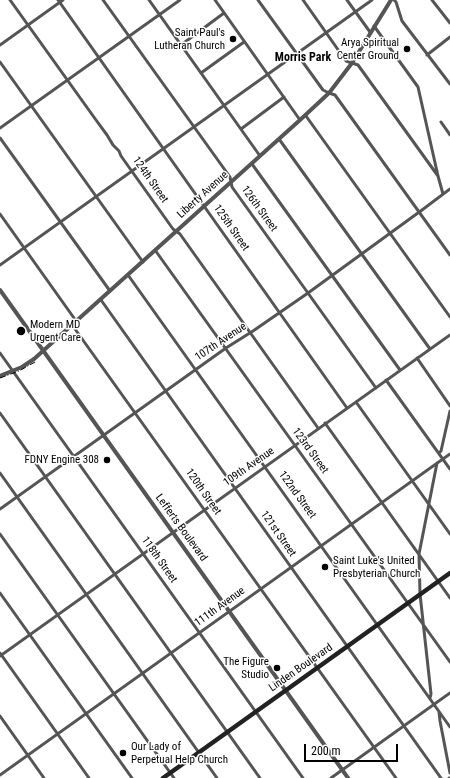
<!DOCTYPE html>
<style>
body{margin:0}
#map{position:relative;width:450px;height:778px;overflow:hidden;background:#fff;font-family:"Roboto Condensed",sans-serif}
canvas{display:block}
.scale{position:absolute;left:304px;top:744px;width:94px;height:18px;box-sizing:border-box;border:2px solid #000;border-top:0;padding-left:5px;font-size:12px;line-height:14px;white-space:nowrap;color:#000;-webkit-text-stroke:3px #fff;paint-order:stroke}
</style>
<div id="map">
<canvas width="450" height="778"></canvas>
<div class="scale">200 m</div>
</div>
<script>
const g = document.querySelector('canvas').getContext('2d');
g.lineJoin = 'round';
function toPath(rows) {
  const path = new Path2D();
  for (const r of rows) {
    path.moveTo(r[0], r[1]);
    for (let i = 2; i < r.length; i += 2) path.lineTo(r[i], r[i + 1]);
  }
  return path;
}
function strokePath(path, color, width, dash) {
  g.strokeStyle = color;
  g.lineWidth = width;
  g.lineCap = dash ? 'butt' : 'round';
  g.setLineDash(dash || []);
  g.stroke(path);
}
function label(font, color, halo, rows, align = 'center') {
  g.font = font + ' "Roboto Condensed",sans-serif';
  g.lineWidth = 3;
  g.setLineDash([]);
  g.textBaseline = 'middle';
  g.strokeStyle = halo;
  g.fillStyle = color;
  for (const [text, x, y, turn = 0] of rows) {
    g.save();
    g.translate(x, y);
    g.rotate((+turn || 0) * Math.PI / 180);
    g.textAlign = isNaN(turn) ? turn : align;
    if (halo) g.strokeText(text, 0, 0);
    g.fillText(text, 0, 0);
    g.restore();
  }
}
strokePath(toPath([
 [10,0,96,120,107,135,113,145,119,151,121,156,173,229,180,234,318,428],
 [58,0,347,408],
 [103,0,230,177,232,187,376,388],
 [149,0,260,156],
 [215,0,300,120],
 [258,0,323,90,329,93,335,95,450,255],
 [303,0,346,61,358,65,438,176],
 [347,0,370,32],
 [394,0,396,2,402,21,450,84],
 [432,0,450,23],
 [374,26,418,87,438,176,443,194],
 [0,45,63,0],
 [181,45,224,13],
 [427,55,450,37],
 [0,62,143,262],
 [201,73,244,42],
 [306,116,450,317],
 [441,122,450,135],
 [0,128,180,0],
 [241,129,284,97],
 [0,138,110,291],
 [279,139,430,349],
 [252,164,400,370],
 [0,214,74,318,75,329,396,778],
 [155,250,450,662],
 [0,265,372,0],
 [128,275,450,727],
 [101,300,441,778],
 [0,353,303,778],
 [417,358,450,406],
 [386,380,450,469],
 [356,402,450,534],
 [0,413,260,778],
 [325,423,450,598],
 [439,453,441,451,450,411],
 [0,473,217,778],
 [0,509,226,348,253,331,308,293,422,210,450,189],
 [0,534,174,778],
 [0,593,132,778],
 [0,653,89,778],
 [0,656,450,335],
 [430,698,431,694,420,594,419,554,437,463],
 [439,712,440,721,450,773],
 [0,716,44,778],
 [0,775,450,454],
 [331,778,450,693],
 [449,778,450,778]
]), '#555', 3);
strokePath(toPath([
 [0,290,348,778],
 [0,376,22,367,34,359,300,120,329,93,352,63,391,0]
]), '#555', 4);
strokePath(toPath([
 [163,778,450,573]
]), '#222', 4.5);
strokePath(toPath([
 [0,378,19,371,35,362]
]), '#000', 1, [6, 2, 1, 2]);
for (const [x, y, r, color] of [
 [233,39,4,"#000"],
 [407,49,4,"#000"],
 [21,331,5,"#000"],
 [107,460,4,"#000"],
 [325,567,4,"#000"],
 [277,668,4,"#000"],
 [123,753,4,"#000"]
]) {
  const dot = new Path2D();
  dot.arc(x, y, r, 0, 2 * Math.PI);
  g.fillStyle = color;
  g.fill(dot);
  strokePath(dot, '#fff', 1.5);
}
label('11px', '#000', '#fff', [
 ["Saint Paul's",225,33],
 ["Lutheran Church",225,46],
 ["Arya Spiritual",399,43],
 ["Center Ground",399,56],
 ["Modern MD",30,325,"left"],
 ["Urgent Care",30,338,"left"],
 ["FDNY Engine 308",99,460],
 ["Saint Luke's United",333,561,"left"],
 ["Presbyterian Church",333,574,"left"],
 ["The Figure",269,662],
 ["Studio",269,675],
 ["Our Lady of",131,747,"left"],
 ["Perpetual Help Church",131,760,"left"]
], 'right');
label('11px', '#000', '#fff', [
 ["124th Street",150,180,55],
 ["Liberty Avenue",203,195,-42],
 ["126th Street",259,209,54],
 ["125th Street",231,228,55],
 ["107th Avenue",221,342,-34],
 ["123rd Street",310,451,54],
 ["109th Avenue",249,467,-35],
 ["120th Street",203,492,55],
 ["122nd Street",297,495,54],
 ["Lefferts Boulevard",181,528,54],
 ["121st Street",278,534,55],
 ["118th Street",159,560,55],
 ["111th Avenue",220,607,-36],
 ["Linden Boulevard",301,668,-35]
]);
label('bold 12px', '#000', '#fff', [
 ["Morris Park",303,58]
]);
</script>
